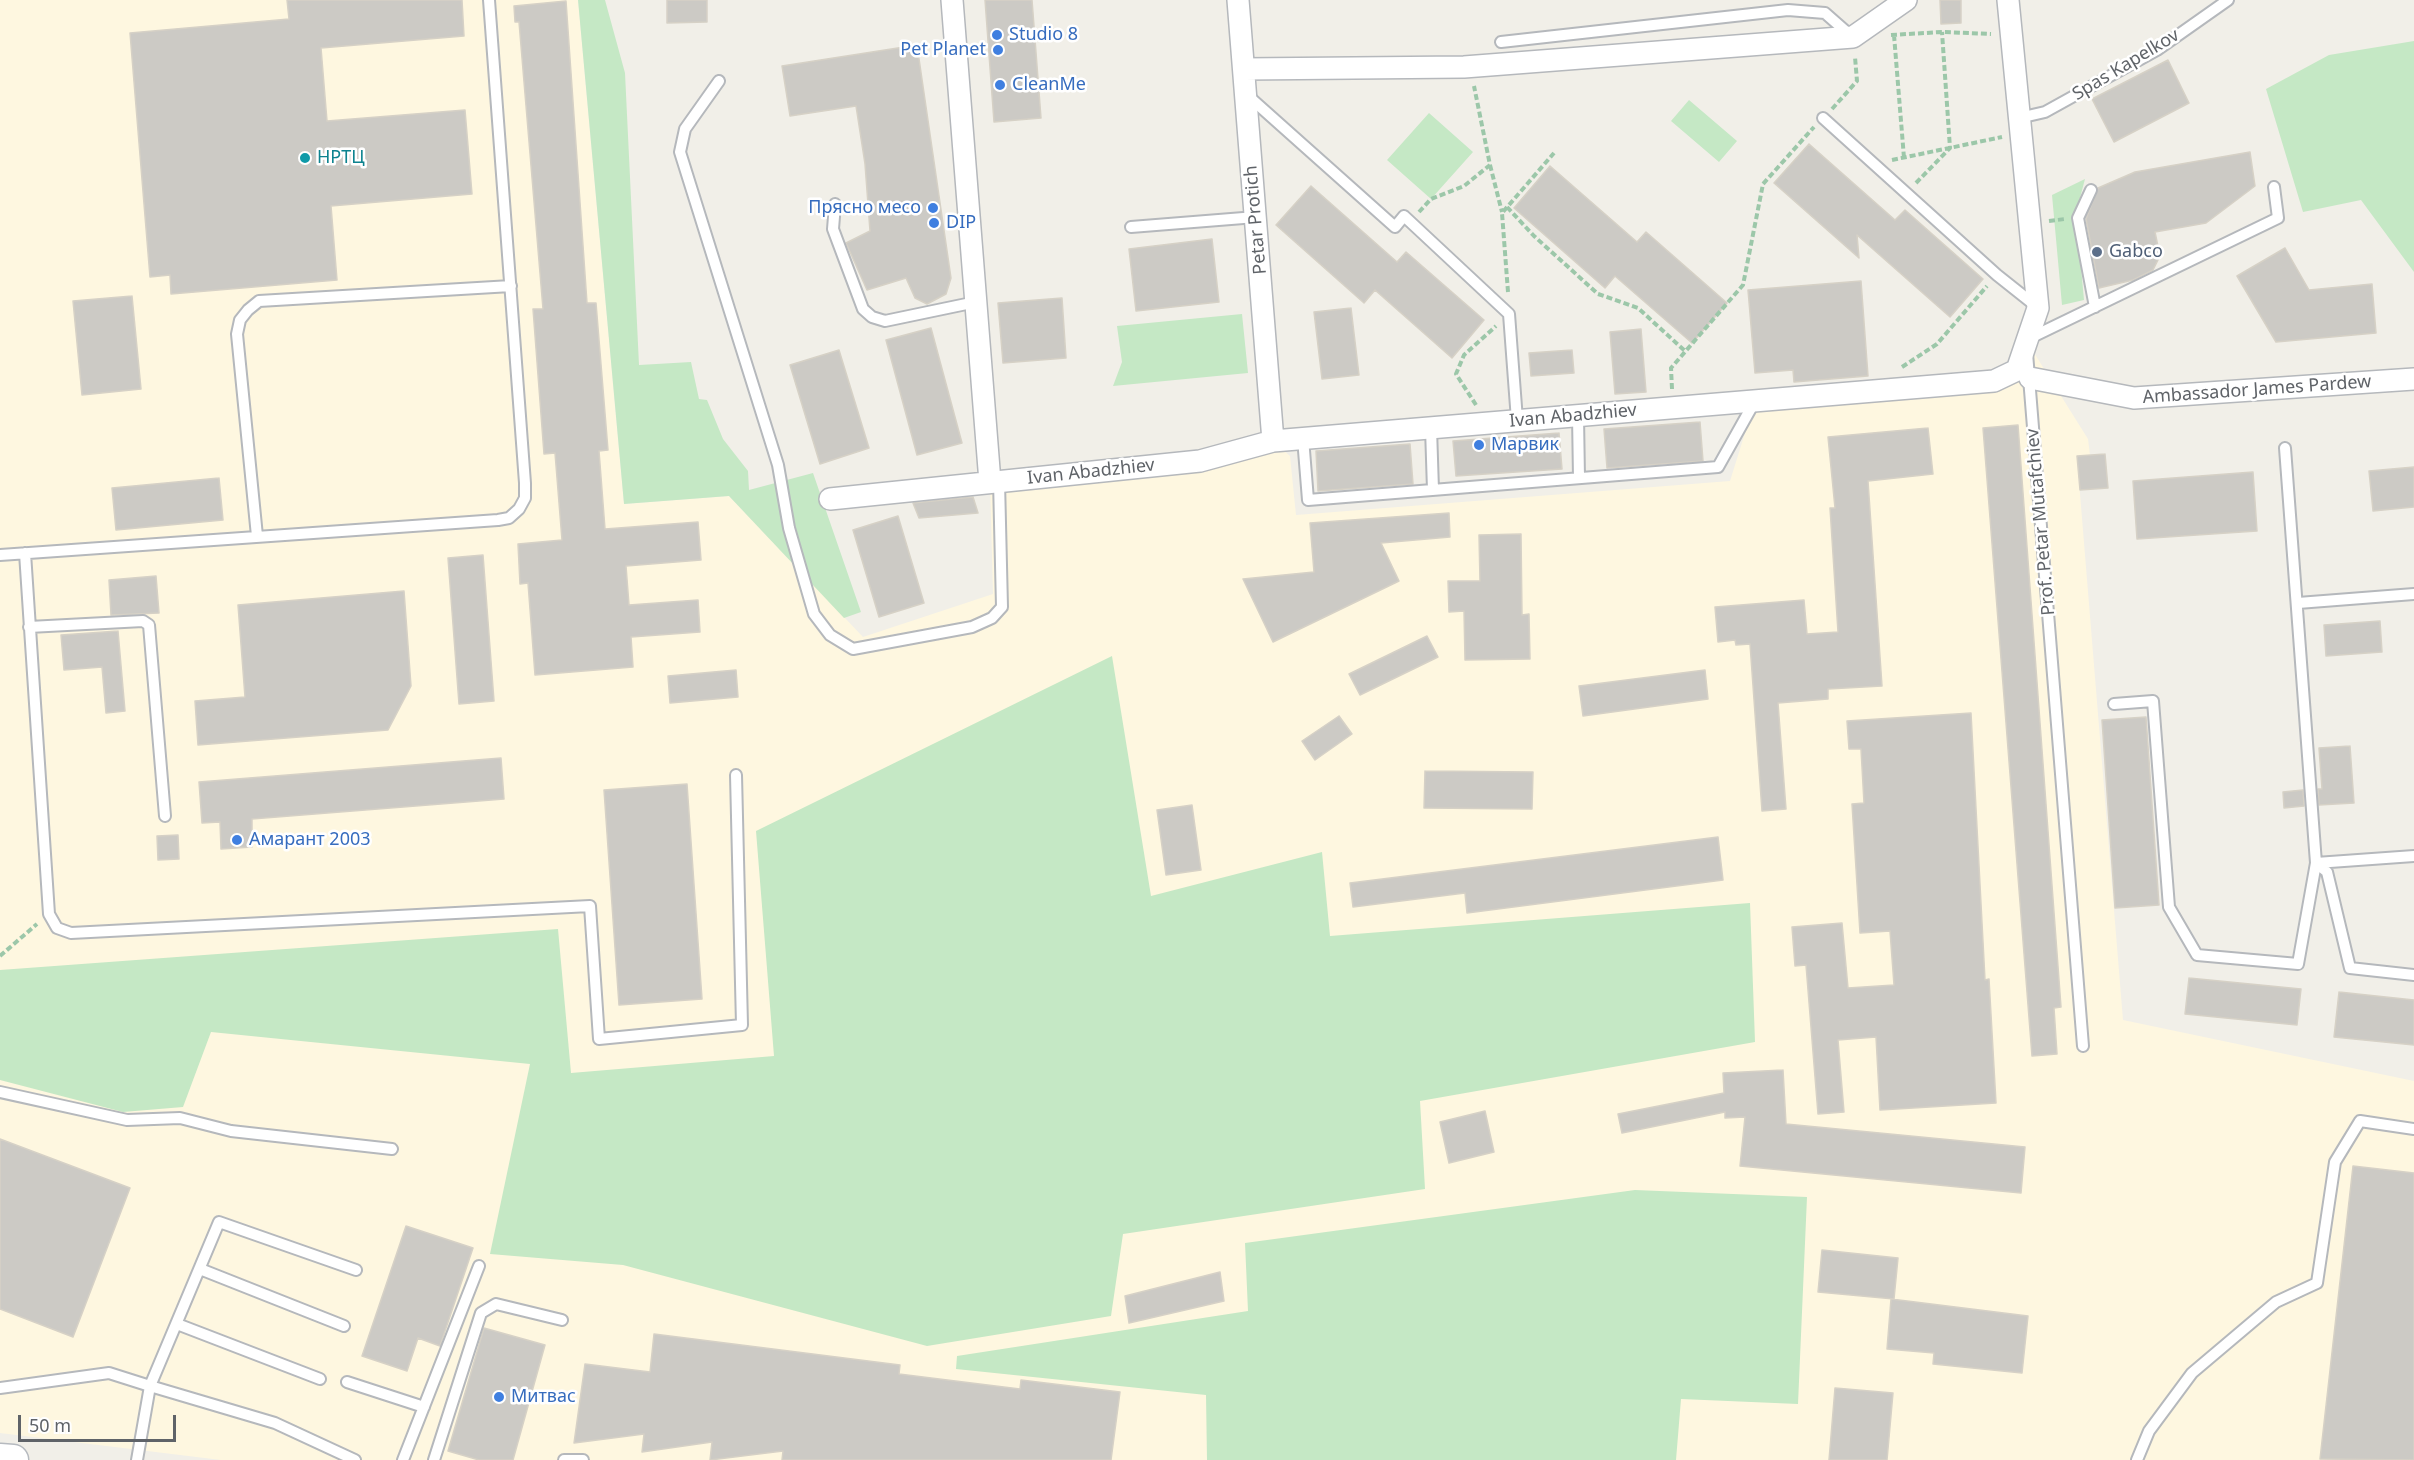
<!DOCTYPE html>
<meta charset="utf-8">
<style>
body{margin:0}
#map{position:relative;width:2414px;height:1460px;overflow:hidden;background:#f1efe8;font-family:"Noto Sans",sans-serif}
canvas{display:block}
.scale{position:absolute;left:18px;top:1415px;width:158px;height:27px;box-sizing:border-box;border:3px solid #5f6368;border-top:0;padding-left:8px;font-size:18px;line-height:21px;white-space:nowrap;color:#5f6368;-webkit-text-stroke:4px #fff;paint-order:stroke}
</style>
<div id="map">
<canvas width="2414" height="1460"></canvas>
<div class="scale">50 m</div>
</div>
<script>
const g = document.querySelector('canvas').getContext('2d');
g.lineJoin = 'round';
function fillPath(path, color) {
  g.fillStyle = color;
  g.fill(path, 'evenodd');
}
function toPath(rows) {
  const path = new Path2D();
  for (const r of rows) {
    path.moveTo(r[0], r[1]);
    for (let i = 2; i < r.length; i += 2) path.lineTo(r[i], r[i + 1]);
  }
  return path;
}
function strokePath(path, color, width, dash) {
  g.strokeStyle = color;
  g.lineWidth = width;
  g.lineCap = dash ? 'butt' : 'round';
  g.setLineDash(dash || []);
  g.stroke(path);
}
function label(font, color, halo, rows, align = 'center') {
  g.font = font + ' "Noto Sans",sans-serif';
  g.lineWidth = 5;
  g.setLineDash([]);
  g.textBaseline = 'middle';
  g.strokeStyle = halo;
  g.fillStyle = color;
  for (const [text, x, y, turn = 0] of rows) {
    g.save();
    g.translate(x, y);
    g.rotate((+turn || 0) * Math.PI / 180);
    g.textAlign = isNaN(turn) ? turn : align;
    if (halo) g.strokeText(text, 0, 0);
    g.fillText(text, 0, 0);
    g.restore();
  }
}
fillPath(toPath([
 [0,0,578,0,624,504,729,496,863,637,993,594,990,482,1273,441,1290,456,1296,515,1730,481,1755,401,2017,370,2026,340,2088,439,2090,455,2077,457,2123,1020,2414,1081,2414,1460,221,1460,0,1433]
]), '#fef7e0');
fillPath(toPath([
 [578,0,605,0,625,73,639,365,691,362,699,399,707,400,723,439,748,471,749,490,813,473,861,612,844,618,729,496,624,504],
 [2414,41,2414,272,2361,200,2303,212,2266,89,2329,55],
 [1689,100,1737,141,1719,162,1671,121],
 [1429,113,1473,152,1431,199,1387,160],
 [2085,179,2076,213,2084,300,2062,305,2052,195],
 [1242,314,1248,373,1113,386,1122,362,1117,326],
 [1112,656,1151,896,1322,852,1330,936,1750,903,1755,1042,1420,1101,1425,1189,1123,1234,1111,1316,927,1346,623,1265,490,1254,530,1064,211,1032,183,1107,123,1112,0,1080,0,970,558,929,571,1073,774,1056,756,831],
 [1635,1190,1807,1197,1798,1404,1681,1399,1676,1460,1207,1460,1206,1395,956,1369,957,1356,1248,1311,1245,1243]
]), '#c5e8c5');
const building = toPath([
 [287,0,462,0,464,36,321,48,327,121,465,110,472,194,331,206,337,280,171,294,170,275,150,277,130,33,289,19,287,0],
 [667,0,707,0,707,22,667,23,667,0],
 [985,0,1032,0,1041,118,994,122,985,0],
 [1940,0,1961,0,1961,23,1941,24,1940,0],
 [566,1,587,303,596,303,608,450,599,451,605,529,698,522,701,560,626,566,629,605,698,600,700,632,631,637,633,667,535,675,528,583,520,584,518,544,562,540,555,453,544,454,533,309,543,309,519,22,515,22,514,6,566,1],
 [917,45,951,278,946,294,927,304,915,298,906,278,867,290,846,243,870,231,865,164,856,106,790,116,782,66,917,45],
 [2168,60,2189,103,2114,142,2092,99,2168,60],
 [1809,144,1895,220,1905,210,1983,279,1950,317,1857,235,1859,258,1774,183,1809,144],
 [2250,152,2255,186,2206,223,2155,232,2160,256,2153,270,2133,280,2099,288,2086,219,2098,188,2135,172,2250,152],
 [1550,166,1637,242,1646,232,1727,303,1692,343,1615,276,1605,288,1514,208,1550,166],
 [1311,186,1397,262,1406,252,1484,320,1452,358,1375,290,1364,303,1276,225,1311,186],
 [1212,239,1219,302,1136,311,1129,249,1212,239],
 [2285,248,2309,290,2372,284,2376,333,2276,342,2237,276,2285,248],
 [1861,281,1868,376,1794,382,1793,370,1755,373,1748,290,1861,281],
 [132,296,141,389,82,395,73,301,132,296],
 [1062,298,1066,358,1003,363,998,303,1062,298],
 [1351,308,1359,375,1322,379,1314,312,1351,308],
 [931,328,962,443,917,455,886,340,931,328],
 [1641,329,1646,392,1615,394,1610,332,1641,329],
 [839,350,869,448,820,464,790,365,839,350],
 [1572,350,1574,373,1531,376,1529,353,1572,350],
 [1700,422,1703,461,1607,468,1604,429,1700,422],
 [2018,425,2061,1007,2054,1008,2057,1054,2032,1056,1983,428,2018,425],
 [1928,428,1933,474,1868,481,1882,686,1828,689,1828,699,1778,703,1786,809,1762,811,1750,644,1736,645,1735,640,1718,642,1715,607,1804,600,1807,634,1838,632,1830,508,1835,508,1828,437,1928,428],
 [1559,433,1562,469,1456,476,1453,441,1559,433],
 [1410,444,1413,484,1318,491,1316,451,1410,444],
 [2105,454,2108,488,2080,490,2077,456,2105,454],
 [2414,467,2414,507,2373,511,2369,471,2414,467],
 [2253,472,2257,531,2137,539,2133,481,2253,472],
 [219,478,223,520,116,530,112,488,219,478],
 [973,497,978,513,919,518,913,503,973,497],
 [1449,513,1450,537,1381,543,1399,581,1273,642,1243,579,1314,572,1310,523,1449,513],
 [898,516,924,603,879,617,853,530,898,516],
 [1521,534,1522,615,1529,614,1530,659,1465,660,1464,611,1449,612,1448,581,1480,581,1479,535,1521,534],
 [483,555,494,701,459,704,448,558,483,555],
 [156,576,159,613,111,615,109,580,156,576],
 [404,591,411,686,388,730,198,745,195,701,245,697,238,605,404,591],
 [2380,621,2382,652,2326,656,2324,625,2380,621],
 [118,631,125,711,106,713,102,667,64,670,61,635,118,631],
 [1427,636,1438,657,1360,695,1349,674,1427,636],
 [736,670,738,697,670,703,668,676,736,670],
 [1705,670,1708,699,1583,716,1579,686,1705,670],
 [1971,713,1985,980,1989,979,1996,1103,1880,1110,1876,1037,1838,1040,1844,1112,1818,1114,1806,965,1795,966,1792,927,1842,923,1848,988,1894,985,1890,931,1860,933,1852,804,1864,803,1861,749,1849,749,1847,721,1971,713],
 [1339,716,1352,734,1315,760,1302,741,1339,716],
 [2146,717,2159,905,2115,908,2102,720,2146,717],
 [2350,746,2354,803,2319,805,2318,789,2322,789,2319,748,2350,746],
 [501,758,504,799,252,819,252,847,221,849,220,822,202,823,199,782,501,758],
 [1425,771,1533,772,1532,809,1424,808,1425,771],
 [687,784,702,999,619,1005,604,790,687,784],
 [2303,790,2304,806,2284,808,2283,792,2303,790],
 [1192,805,1201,870,1166,875,1157,810,1192,805],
 [178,835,179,859,158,860,157,836,178,835],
 [1718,837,1723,880,1467,913,1465,893,1353,907,1350,883,1718,837],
 [2189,978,2301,989,2297,1025,2185,1014,2189,978],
 [2339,992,2414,1000,2414,1045,2334,1037,2339,992],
 [1783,1070,1786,1124,2025,1147,2021,1193,1740,1166,1745,1117,1725,1118,1725,1112,1622,1133,1618,1114,1724,1093,1723,1073,1783,1070],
 [1485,1111,1494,1152,1449,1163,1440,1122,1485,1111],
 [0,1139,130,1188,73,1337,0,1309,0,1139],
 [2353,1166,2414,1173,2414,1460,2320,1459,2353,1166],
 [406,1226,473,1248,440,1346,418,1338,407,1371,362,1356,406,1226],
 [1822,1250,1898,1258,1894,1299,1818,1292,1822,1250],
 [1220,1272,1224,1301,1129,1323,1125,1296,1220,1272],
 [1891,1299,2028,1316,2022,1373,1933,1364,1934,1353,1887,1349,1891,1299],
 [484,1328,545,1345,513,1460,479,1460,448,1451,484,1328],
 [654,1334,900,1365,899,1374,1020,1389,1021,1380,1120,1392,1111,1460,782,1460,783,1451,710,1460,712,1442,642,1452,644,1434,574,1443,585,1364,650,1372,654,1334],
 [1835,1388,1893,1393,1887,1460,1829,1460,1835,1388]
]);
fillPath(building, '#cccac5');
strokePath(building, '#d6d1c6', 1.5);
const service = toPath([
 [1501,42,1788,10,1825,13,1850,35],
 [719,81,685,129,680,152,778,465,789,528,814,614,830,635,853,649,972,627,992,618,1002,607,999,481],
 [1247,95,1395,227,1404,216,1509,314,1517,420],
 [1823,118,1997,275,2036,306],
 [2019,118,2045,112,2157,50,2228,0],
 [2091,190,2078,218,2095,307],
 [835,204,833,229,863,309,872,317,885,321,976,302],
 [1131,227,1256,217],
 [2028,339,2278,218,2274,187],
 [2027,353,2083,1046],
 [1578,416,1579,478],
 [1431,428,1433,490],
 [1303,438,1308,500,1718,467,1755,401],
 [2285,448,2316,863,2414,856],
 [257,536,237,334,240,320,248,310,259,301,511,286],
 [25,553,49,914,57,928,71,933,590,906,599,1039,742,1025,736,775],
 [0,555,498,520,509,518,519,509,525,498,525,483,489,0],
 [2298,603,2414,594],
 [29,627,143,621,149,625,165,816],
 [2114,704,2153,701,2169,907,2197,955,2298,964,2316,863,2327,872,2350,968,2414,975],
 [0,1092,127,1120,180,1118,231,1131,392,1149],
 [200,1269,344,1326],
 [177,1324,320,1379],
 [347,1382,424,1407],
 [0,1388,109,1373,150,1386,137,1460],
 [355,1460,275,1423,150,1386,219,1222,356,1270],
 [403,1460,479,1266],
 [434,1460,481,1313,496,1304,562,1320],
 [564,1460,583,1460],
 [2137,1460,2149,1431,2192,1373,2276,1302,2317,1283,2335,1162,2360,1121,2414,1129]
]);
const minor = toPath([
 [952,0,990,482],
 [1238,0,1273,441],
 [1244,69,1464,67,1853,37,1906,0],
 [2030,378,2134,398,2414,379],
 [830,499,1200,461,1273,441,1994,381,2017,370,2038,308,2008,0]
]);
const secondary = toPath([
 [0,1459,13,1460]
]);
strokePath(service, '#b5b8bc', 14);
strokePath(minor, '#b5b8bc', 24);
strokePath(secondary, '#b6babf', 33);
strokePath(toPath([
 [1891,35,1942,32,1991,34],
 [1894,35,1904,158],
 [1832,109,1857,81,1855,57],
 [1892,160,2002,137],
 [1490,165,1502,212],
 [1916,183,1950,148,1942,32],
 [1507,207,1534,236,1598,294,1638,308,1685,351],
 [1419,212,1431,199,1464,186,1490,165,1474,86],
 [2049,221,2065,219],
 [1508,292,1502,213,1554,153],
 [1902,367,1937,344,1987,286],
 [1672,389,1671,368,1743,285,1763,184,1814,127],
 [1476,405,1456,374,1464,355,1496,326],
 [0,956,37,924]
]), '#9cc7a9', 4, [6, 3]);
strokePath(service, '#fff', 10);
strokePath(minor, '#fff', 21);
strokePath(secondary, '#fff', 30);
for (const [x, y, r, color] of [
 [997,35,6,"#3f7fe0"],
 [998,50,6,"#3f7fe0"],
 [1000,85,6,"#3f7fe0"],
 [305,158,6,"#0f9aa8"],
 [933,208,6,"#3f7fe0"],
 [934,223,6,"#3f7fe0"],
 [2097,252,6,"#5c6f8a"],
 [1479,445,6,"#3f7fe0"],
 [237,840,6,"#3f7fe0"],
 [499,1397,6,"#3f7fe0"]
]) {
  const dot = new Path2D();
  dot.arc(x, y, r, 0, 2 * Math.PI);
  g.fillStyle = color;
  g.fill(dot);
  strokePath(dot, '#fff', 2);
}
label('18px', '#366cbe', '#fff', [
 ["Studio 8",1009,35],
 ["Pet Planet",986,50,"right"],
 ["CleanMe",1012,85],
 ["Прясно месо",921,208,"right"],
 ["DIP",946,223],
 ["Марвик",1491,445],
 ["Амарант 2003",249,840],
 ["Митвас",511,1397]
], 'left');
label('18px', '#5f6368', '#fff', [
 ["Spas Kapelkov",2126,65,-31],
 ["Petar Protich",1256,220,-95],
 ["Ambassador James Pardew",2257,390,-4],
 ["Ivan Abadzhiev",1573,416,-5],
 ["Ivan Abadzhiev",1091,472,-6],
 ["Prof. Petar Mutafchiev",2041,522,-95]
]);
label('18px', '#0d838f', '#fff', [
 ["НРТЦ",317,158]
], 'left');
label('18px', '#4e5e75', '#fff', [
 ["Gabco",2109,252]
], 'left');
</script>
